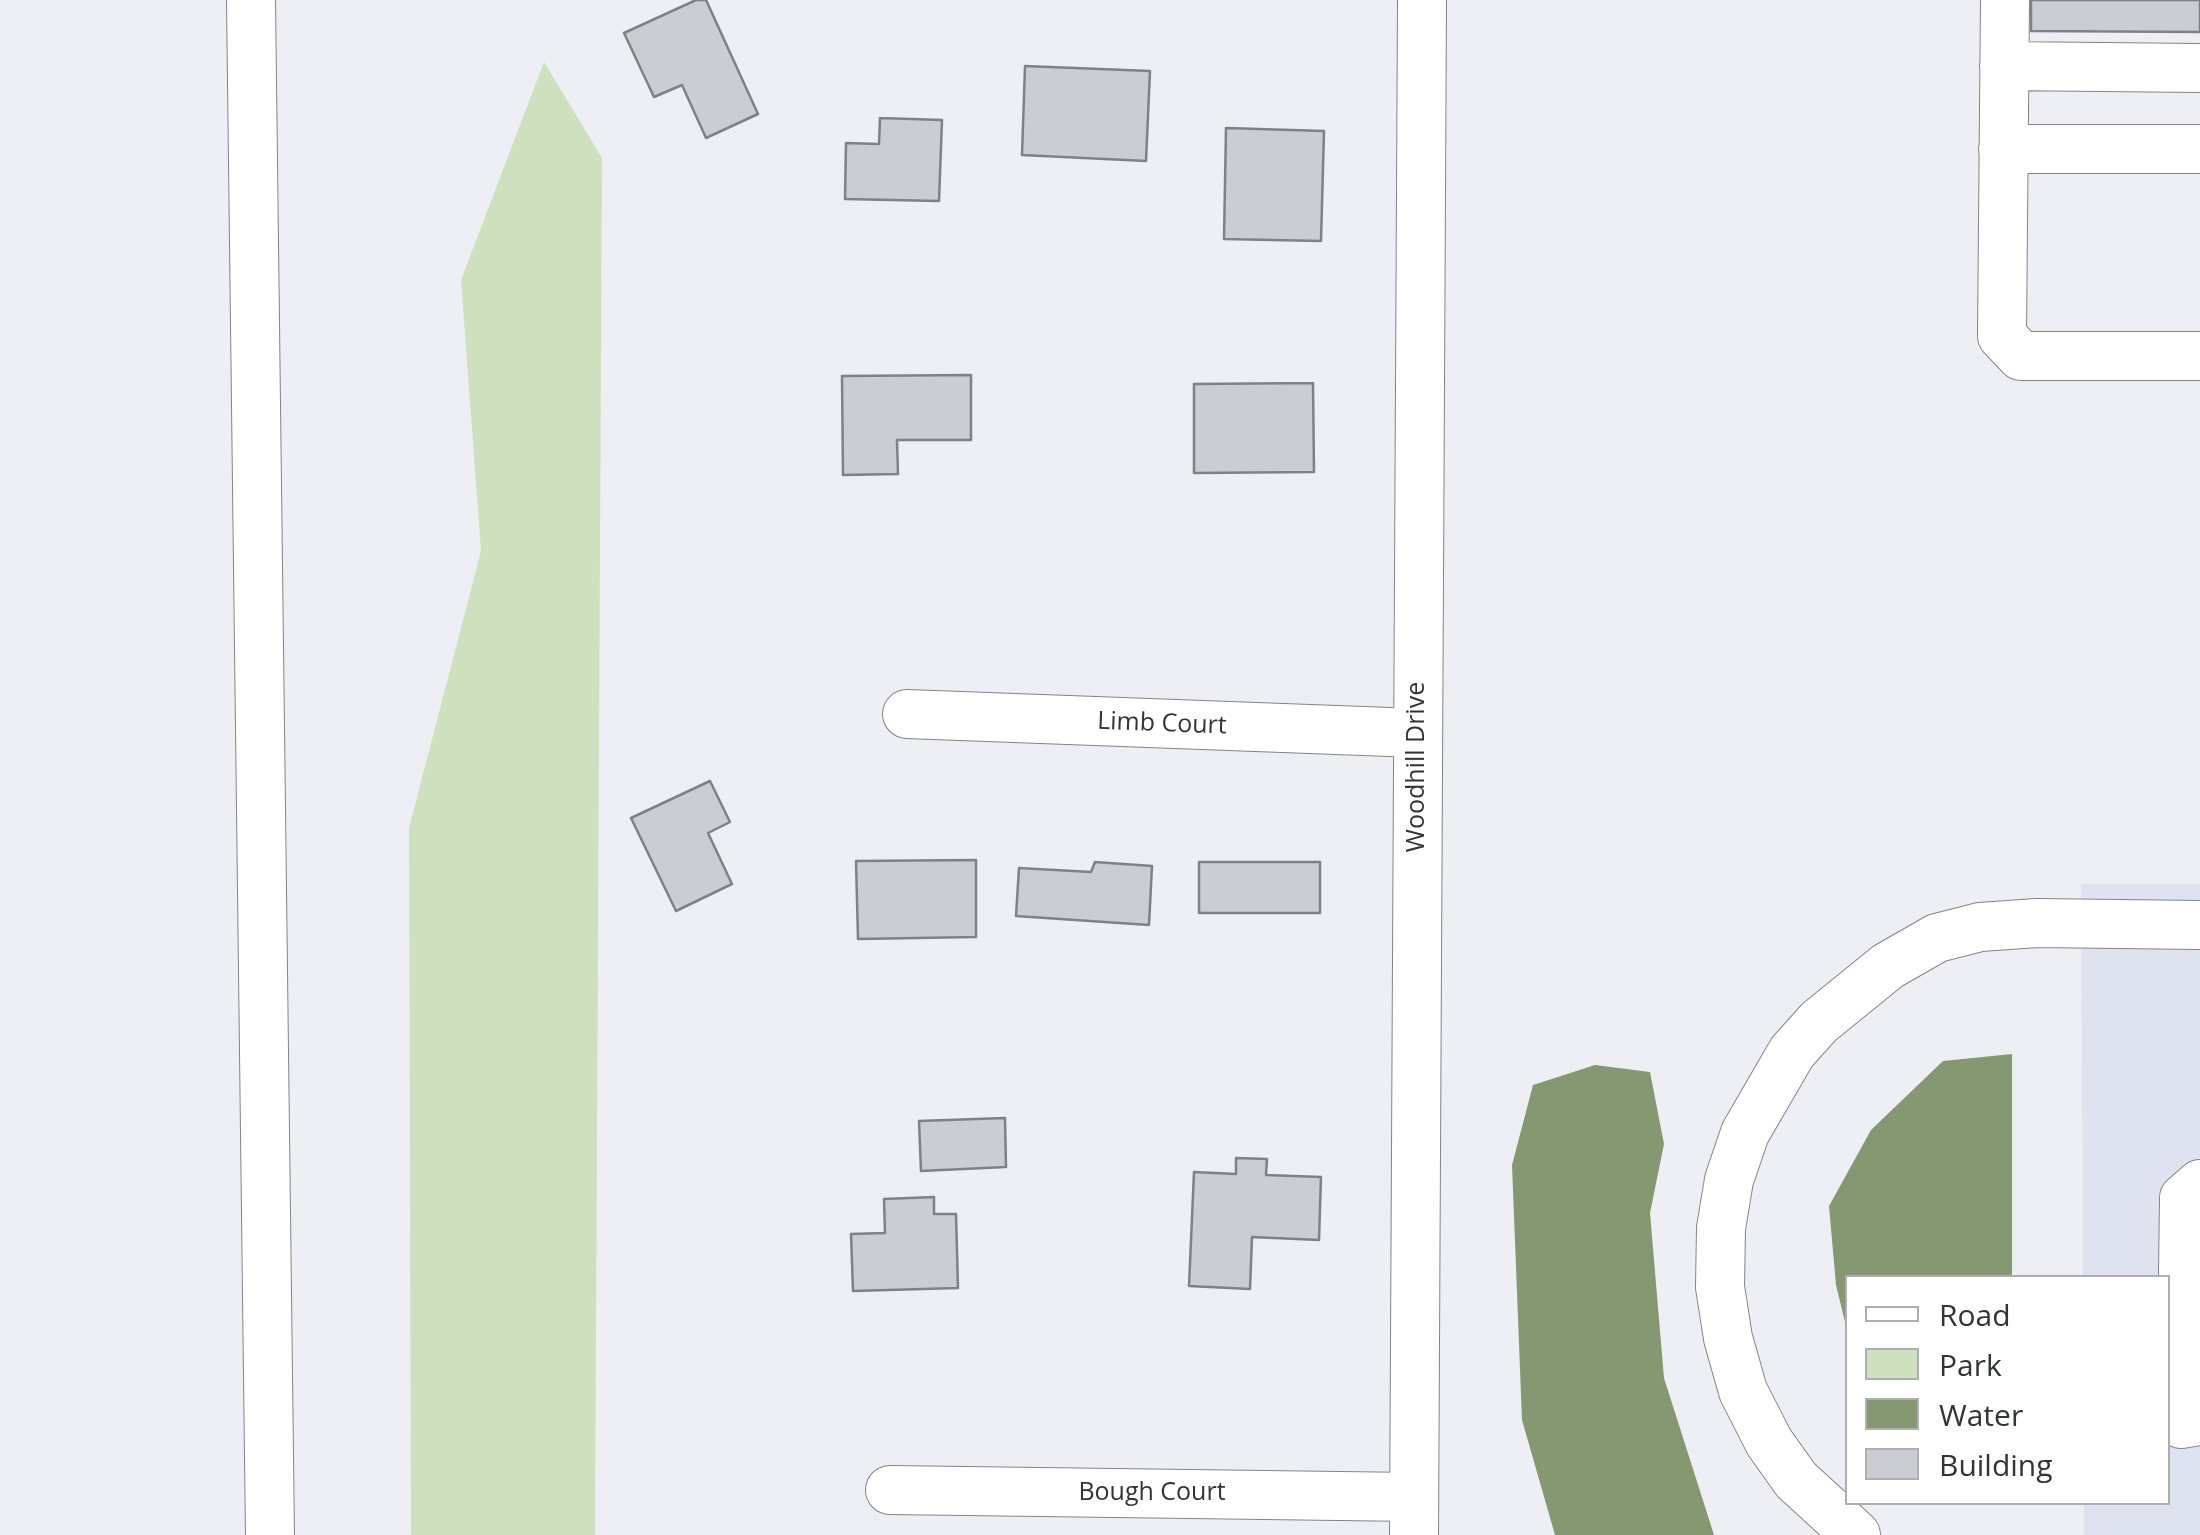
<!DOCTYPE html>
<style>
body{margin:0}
#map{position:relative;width:2200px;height:1535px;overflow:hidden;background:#edeff5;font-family:"Open Sans",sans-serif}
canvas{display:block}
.legend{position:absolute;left:1845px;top:1275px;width:325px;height:230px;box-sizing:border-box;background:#fff;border:2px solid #adaeaf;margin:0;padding:12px 18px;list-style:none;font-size:30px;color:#333436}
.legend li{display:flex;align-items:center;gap:20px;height:50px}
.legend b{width:50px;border:2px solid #adaeaf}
</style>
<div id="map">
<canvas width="2200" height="1535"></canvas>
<ul class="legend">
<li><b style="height:12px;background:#fff"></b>Road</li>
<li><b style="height:28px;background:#cfe0bf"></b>Park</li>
<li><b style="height:28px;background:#859871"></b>Water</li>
<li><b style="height:28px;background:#cbcdd2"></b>Building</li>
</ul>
</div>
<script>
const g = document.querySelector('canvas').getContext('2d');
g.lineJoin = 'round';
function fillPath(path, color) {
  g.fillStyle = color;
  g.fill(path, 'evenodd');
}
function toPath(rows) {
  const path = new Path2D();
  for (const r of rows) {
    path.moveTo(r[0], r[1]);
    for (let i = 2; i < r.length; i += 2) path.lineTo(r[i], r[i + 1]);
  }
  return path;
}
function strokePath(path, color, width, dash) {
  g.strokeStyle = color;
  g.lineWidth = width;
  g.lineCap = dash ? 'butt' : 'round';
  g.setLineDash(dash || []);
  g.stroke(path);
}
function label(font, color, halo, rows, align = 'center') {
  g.font = font + ' "Open Sans",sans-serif';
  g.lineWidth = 8;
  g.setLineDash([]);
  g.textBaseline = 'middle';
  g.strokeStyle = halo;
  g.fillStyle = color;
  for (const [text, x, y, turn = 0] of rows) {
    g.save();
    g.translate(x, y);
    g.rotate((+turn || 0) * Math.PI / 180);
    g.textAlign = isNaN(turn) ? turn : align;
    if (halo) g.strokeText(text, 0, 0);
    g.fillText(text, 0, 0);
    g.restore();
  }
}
fillPath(toPath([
 [2081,884,2200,884,2200,1535,2084,1535,2084,1503,2168,1502,2168,1278,2083,1277]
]), '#dee3ef');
fillPath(toPath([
 [544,62,602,158,595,1535,411,1535,409,828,481,551,461,280]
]), '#cfe0bf');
fillPath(toPath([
 [2012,1054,2012,1277,1848,1278,1847,1330,1836,1285,1829,1206,1871,1130,1943,1061],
 [1595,1065,1650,1072,1664,1144,1650,1213,1664,1378,1714,1535,1555,1535,1522,1420,1512,1165,1533,1085]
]), '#859871');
const building = toPath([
 [696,0,706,0,758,114,706,138,682,85,654,97,624,33,696,0],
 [2031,0,2200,0,2200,32,2031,31,2031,0],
 [1025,66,1150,71,1146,161,1022,155,1025,66],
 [880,118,942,120,939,201,845,199,846,143,879,144,880,118],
 [1226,128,1324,131,1321,241,1224,239,1226,128],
 [971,375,971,440,897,440,898,474,843,475,842,376,971,375],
 [1313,383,1314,472,1194,473,1194,384,1313,383],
 [710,781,730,822,708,833,732,884,676,911,631,818,710,781],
 [976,860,976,937,858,939,856,861,976,860],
 [1095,862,1152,866,1149,925,1016,916,1019,868,1091,872,1095,862],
 [1199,862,1320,862,1320,913,1199,913,1199,862],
 [1005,1118,1006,1167,921,1171,919,1121,1005,1118],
 [1236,1158,1267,1159,1266,1175,1321,1177,1319,1240,1252,1237,1250,1289,1189,1286,1194,1172,1236,1174,1236,1158],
 [934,1197,934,1214,956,1214,958,1288,853,1291,851,1234,885,1233,884,1199,934,1197]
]);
fillPath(building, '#cbcdd2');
strokePath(building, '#7e8185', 2.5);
const minor = toPath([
 [251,0,270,1535],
 [2005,0,2002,336,2021,356,2200,356],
 [2004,66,2200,68],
 [2003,149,2200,149],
 [907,714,1417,733],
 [2200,1184,2184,1198,2181,1424,2200,1421],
 [890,1490,1414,1497],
 [1414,1535,1422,0],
 [1856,1535,1796,1480,1769,1442,1743,1391,1728,1338,1720,1287,1721,1228,1729,1180,1745,1133,1792,1052,1819,1022,1888,966,1937,938,1980,927,2037,923,2200,925]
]);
strokePath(minor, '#828488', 50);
strokePath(minor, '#fff', 48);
label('25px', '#333436', '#fff', [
 ["Limb Court",1162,724,2],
 ["Woodhill Drive",1417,767,-90],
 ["Bough Court",1152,1493]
]);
</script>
